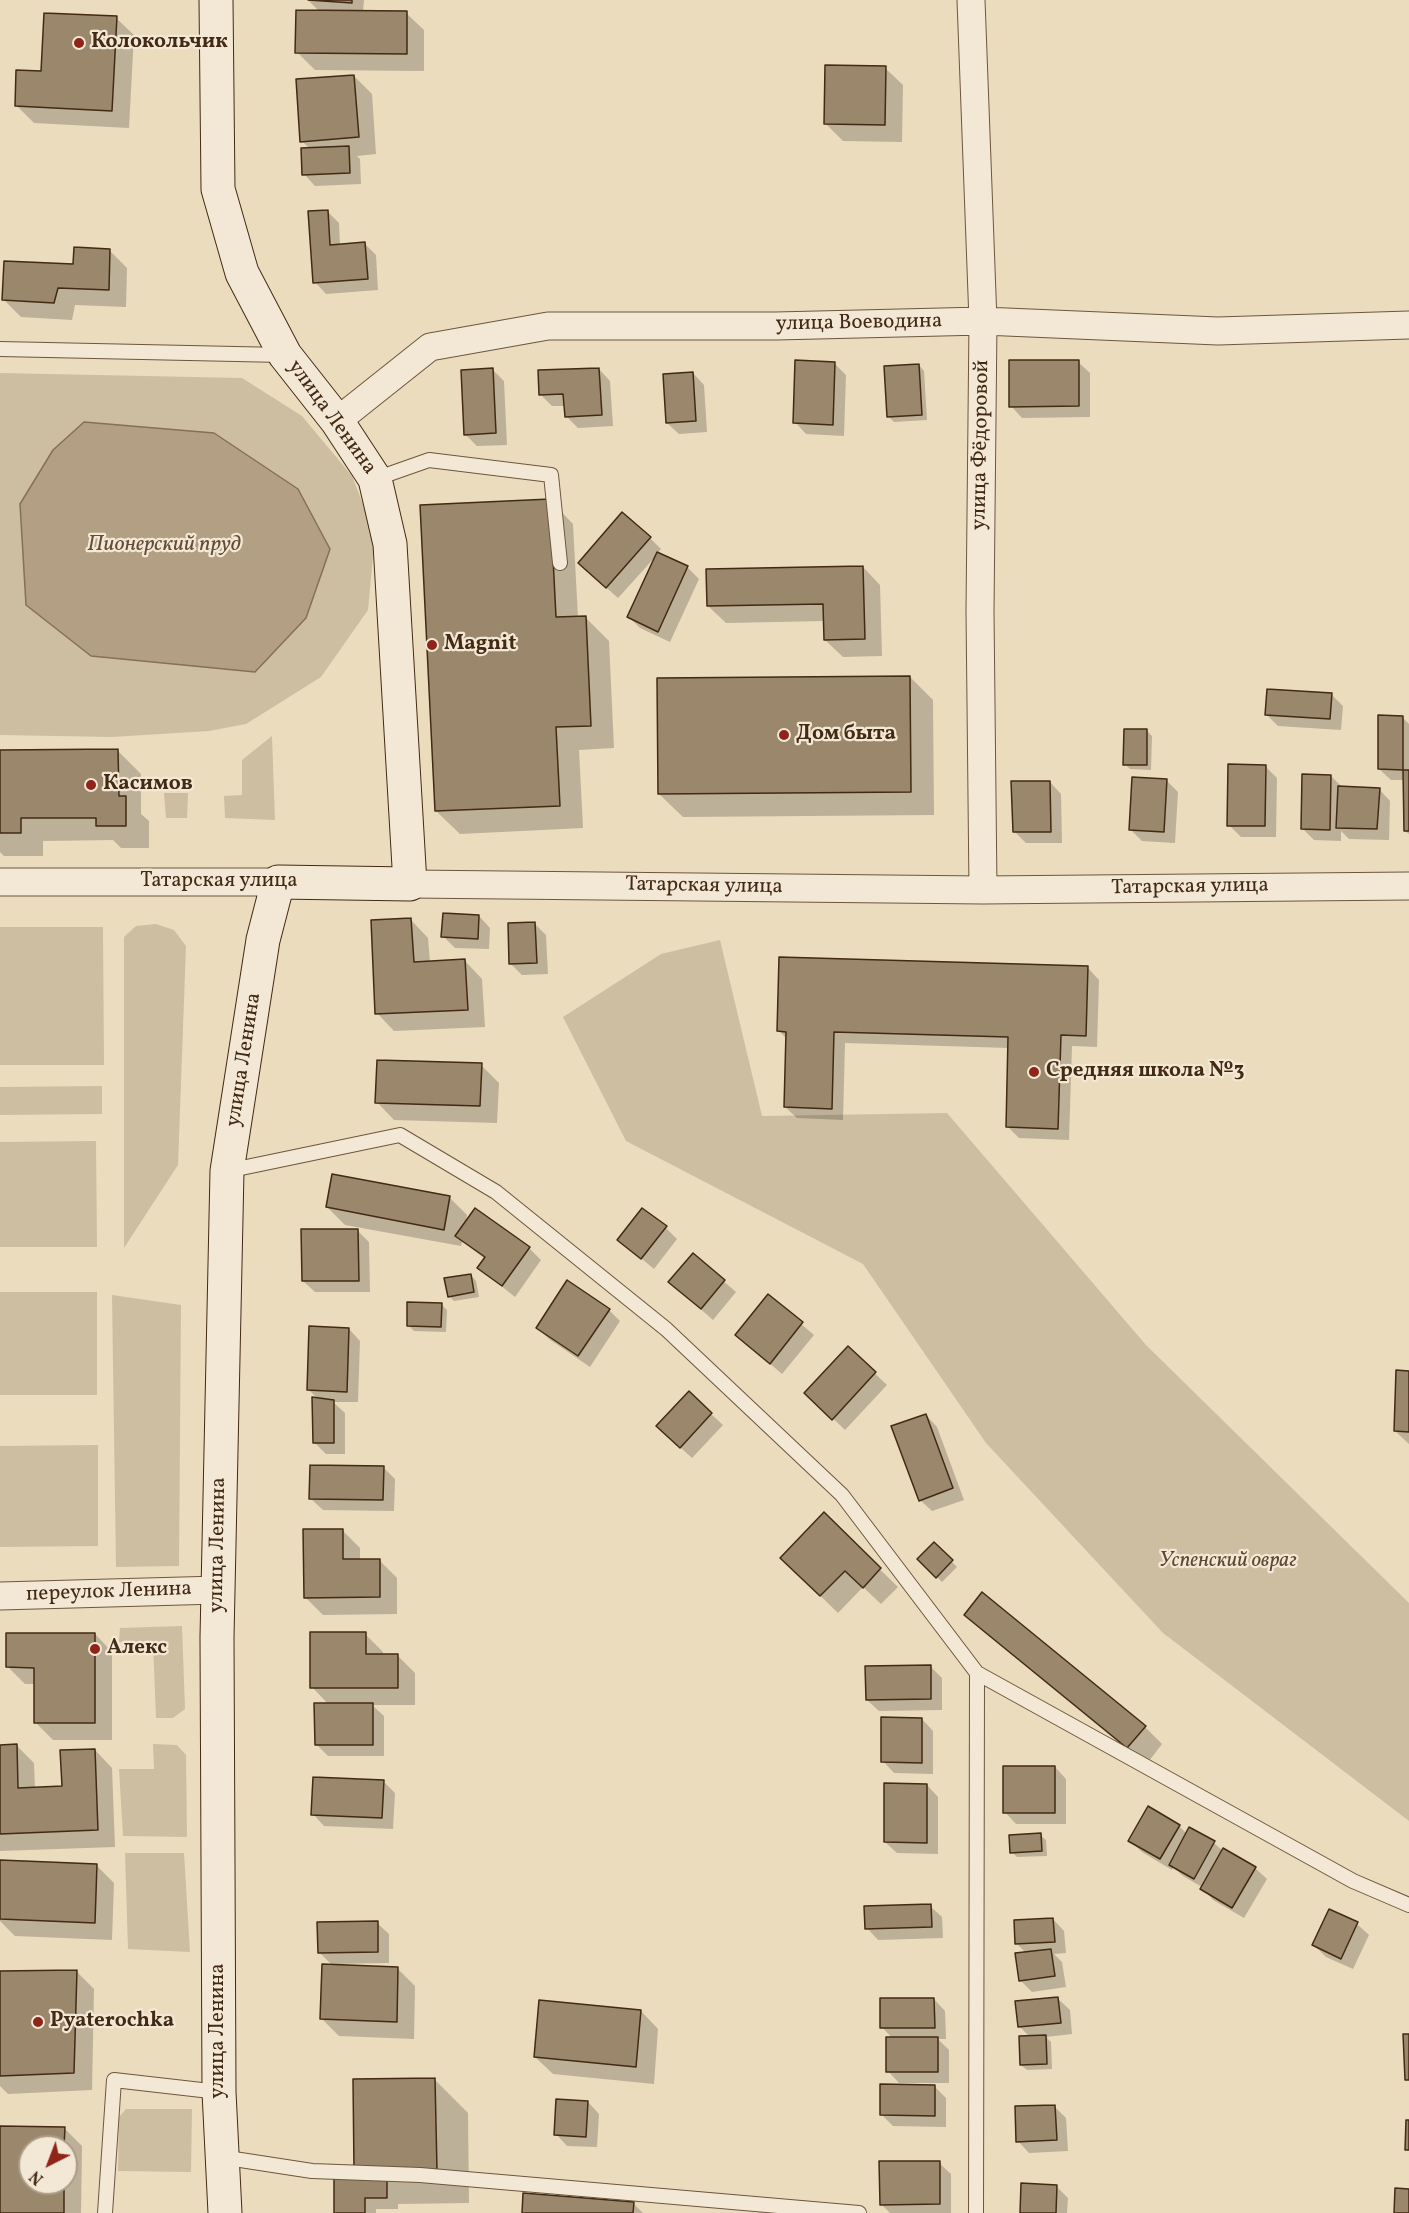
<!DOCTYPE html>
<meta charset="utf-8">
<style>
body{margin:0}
#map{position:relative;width:1409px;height:2213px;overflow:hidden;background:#ebdcbe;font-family:Vollkorn,serif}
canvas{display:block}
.north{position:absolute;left:18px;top:2135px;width:60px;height:60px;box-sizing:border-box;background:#f2e8d5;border:2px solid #ac9c88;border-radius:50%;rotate:222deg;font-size:16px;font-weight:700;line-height:24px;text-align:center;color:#432a14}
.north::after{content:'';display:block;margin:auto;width:21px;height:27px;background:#8f2418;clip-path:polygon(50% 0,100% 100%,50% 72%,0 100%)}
</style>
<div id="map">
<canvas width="1409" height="2213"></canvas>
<div class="north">N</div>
</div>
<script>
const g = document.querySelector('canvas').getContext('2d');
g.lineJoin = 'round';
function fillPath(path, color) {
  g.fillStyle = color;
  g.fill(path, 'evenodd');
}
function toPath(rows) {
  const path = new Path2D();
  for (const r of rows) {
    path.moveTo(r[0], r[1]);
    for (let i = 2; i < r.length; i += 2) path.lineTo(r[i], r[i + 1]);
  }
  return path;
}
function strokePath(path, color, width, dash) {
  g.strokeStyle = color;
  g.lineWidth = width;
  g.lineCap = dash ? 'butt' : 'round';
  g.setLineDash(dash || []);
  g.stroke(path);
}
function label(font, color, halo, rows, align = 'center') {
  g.font = font + ' Vollkorn,serif';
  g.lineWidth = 4.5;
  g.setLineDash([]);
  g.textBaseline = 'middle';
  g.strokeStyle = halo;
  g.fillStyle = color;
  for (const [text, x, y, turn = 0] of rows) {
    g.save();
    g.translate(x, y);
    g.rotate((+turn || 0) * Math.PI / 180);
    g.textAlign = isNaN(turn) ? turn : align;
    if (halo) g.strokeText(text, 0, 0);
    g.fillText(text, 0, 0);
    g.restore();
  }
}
fillPath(toPath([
 [0,373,242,378,302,416,352,476,375,535,368,610,321,677,246,724,209,731,112,737,0,735],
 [272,736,275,820,225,818,224,796,242,795,242,760],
 [164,793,188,793,187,818,166,818],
 [156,924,174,930,186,946,178,1165,124,1248,124,937,136,926],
 [0,927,103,927,104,1065,0,1065],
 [720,940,762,1116,947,1113,1146,1345,1409,1603,1409,1821,1163,1633,986,1443,863,1264,626,1141,563,1017,661,954],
 [102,1086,102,1114,0,1115,0,1087],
 [96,1141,97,1247,0,1247,0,1142],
 [0,1292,97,1292,97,1395,0,1395],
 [112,1295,181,1305,179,1566,116,1567],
 [98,1445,98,1546,0,1547,0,1446],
 [182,1626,185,1709,173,1718,156,1718,153,1642,119,1642,120,1628],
 [153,1744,177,1745,186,1755,187,1837,123,1836,119,1769,154,1769],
 [125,1853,184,1853,190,1952,128,1949],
 [126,2109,192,2109,191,2172,118,2171,119,2117]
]), '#cebea1');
const water = toPath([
 [84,422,214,433,298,489,330,549,306,618,255,672,91,656,26,605,20,504,53,450,84,422]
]);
fillPath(water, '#b29f84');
strokePath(water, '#867057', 1.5);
fillPath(toPath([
 [308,0,364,0,363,12,406,13,424,30,424,71,315,70,297,52,319,11],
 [116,18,134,35,129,128,34,123,16,105,43,72],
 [885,68,903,85,902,142,843,141,825,123],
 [354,76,372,94,376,154,357,156,360,159,361,184,315,186,304,174,310,149,302,141],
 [327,211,339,223,340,245,364,243,376,255,378,290,326,294,315,282],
 [110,251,127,268,126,307,75,305,72,320,21,317,4,300],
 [1078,362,1090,373,1090,417,1022,418,1011,406],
 [834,363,846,375,844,436,806,434,795,422],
 [919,365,924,371,927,420,894,422,889,417],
 [599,369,610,381,613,426,578,428,566,416,566,406,552,406,541,395],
 [493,370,504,381,507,445,477,446,465,434],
 [693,373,704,385,707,432,679,434,667,423],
 [550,500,573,524,578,618,585,617,609,641,614,748,579,750,583,828,460,834,436,811],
 [650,538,661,549,657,554,688,568,699,579,670,642,640,628,629,617,657,555,618,598,591,574],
 [863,567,880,585,882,656,843,657,825,640,825,621,726,623,708,606],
 [910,677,933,700,934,815,683,817,659,794],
 [1331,694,1343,706,1341,730,1278,726,1267,715],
 [1402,717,1409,724,1409,834,1405,831,1404,780,1391,780,1379,769],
 [1147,731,1152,736,1151,770,1130,769,1125,764],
 [0,751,118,751,141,774,141,814,149,821,149,848,121,848,113,840,43,841,43,856,4,856,0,852],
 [1265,766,1277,778,1276,837,1241,837,1229,825],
 [1331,776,1342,787,1379,789,1390,801,1389,840,1349,839,1341,831,1341,841,1314,840,1303,829],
 [1167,781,1178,792,1175,843,1142,841,1131,830],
 [1050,782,1061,794,1062,843,1026,843,1014,831],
 [479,916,490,928,489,949,455,948,443,936],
 [411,920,428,938,430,962,465,961,482,979,485,1027,394,1031,377,1013],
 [535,924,546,935,548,974,522,975,510,963],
 [1088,968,1099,980,1097,1047,1072,1046,1069,1140,1019,1138,1007,1126,1009,1048,845,1043,843,1120,797,1118,785,1107,787,1039,779,1031],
 [481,1065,499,1083,497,1123,394,1120,377,1102],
 [449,1197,467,1215,465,1224,529,1248,541,1260,515,1297,479,1268,485,1259,462,1241,461,1246,345,1225,327,1207],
 [666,1228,677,1239,654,1269,619,1240],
 [357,1230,369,1242,370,1292,315,1292,303,1281],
 [693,1255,736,1292,713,1320,670,1282],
 [471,1275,476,1281,479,1297,454,1301,449,1296],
 [768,1296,814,1335,782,1374,737,1335],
 [441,1304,447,1310,446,1332,414,1331,408,1325],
 [609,1310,620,1321,590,1367,549,1339,537,1328],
 [349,1329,360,1341,358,1402,333,1402,345,1413,345,1454,326,1454,314,1442,318,1399,308,1389],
 [848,1348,887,1385,845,1430,818,1404],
 [1409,1372,1409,1444,1395,1431],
 [711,1414,723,1425,692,1458,670,1438],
 [926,1415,937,1427,964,1500,932,1511,920,1500],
 [383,1467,395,1479,394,1511,323,1510,311,1499],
 [824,1515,898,1587,881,1604,863,1587,838,1613,800,1576],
 [342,1530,360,1548,360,1560,379,1560,397,1578,397,1614,323,1615,305,1597],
 [934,1544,957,1567,942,1582,919,1559],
 [966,1614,1145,1727,1162,1744,1146,1765,984,1632],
 [95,1634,112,1652,112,1740,53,1740,35,1722,35,1684,25,1684,8,1667],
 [365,1634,383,1652,383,1655,397,1655,415,1673,415,1705,372,1705,384,1716,384,1756,328,1756,316,1744,329,1705,312,1687],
 [930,1666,942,1678,942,1710,879,1711,867,1700],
 [922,1719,933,1731,933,1774,894,1773,883,1761],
 [16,1745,34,1763,35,1789,63,1788,95,1750,112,1768,115,1847,0,1851,0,1746],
 [1055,1767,1066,1779,1066,1824,1016,1824,1005,1812],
 [383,1781,395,1793,393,1829,324,1826,313,1814],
 [927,1785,938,1797,938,1854,897,1853,885,1842],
 [1179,1826,1187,1834,1214,1843,1223,1851,1255,1868,1267,1879,1244,1918,1213,1900,1202,1887,1183,1876,1173,1867,1172,1870,1142,1852,1130,1841],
 [1040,1835,1046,1840,1047,1856,1017,1857,1012,1852],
 [0,1862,97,1866,114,1883,112,1940,15,1936,0,1921],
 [930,1906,942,1917,943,1938,878,1940,867,1928],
 [1053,1919,1064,1931,1066,1953,1054,1954,1062,1962,1066,1987,1032,1992,1020,1980,1026,1953,1017,1944],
 [377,1923,389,1934,389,1963,334,1964,334,1966,398,1969,415,1986,414,2039,339,2036,322,2019,333,1966,319,1952],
 [1357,1924,1369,1935,1353,1969,1326,1957,1314,1945],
 [76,1971,94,1989,92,2090,8,2094,0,2086,0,1972],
 [934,1999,945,2011,946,2039,938,2039,949,2050,949,2083,899,2083,888,2071,893,2039,882,2027],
 [1058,1999,1070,2010,1072,2034,1046,2037,1051,2042,1052,2069,1027,2070,1021,2065,1030,2037,1019,2026],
 [641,2011,658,2029,654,2084,553,2074,535,2057],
 [435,2080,468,2113,469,2203,398,2204,398,2209,376,2209,376,2213,336,2213],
 [934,2086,946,2098,946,2127,893,2126,881,2114],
 [588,2102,599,2114,597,2147,567,2146,556,2134],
 [1055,2107,1066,2118,1068,2151,1029,2153,1018,2141],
 [0,2128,64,2128,82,2146,81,2213,0,2213],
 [30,2147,66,2147,66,2183,30,2183],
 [939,2163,951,2174,951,2213,890,2213,881,2204],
 [1056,2186,1068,2198,1067,2213,1021,2213],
 [633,2203,643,2213,523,2213]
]), '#0003');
const building = toPath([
 [308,0,352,0,352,3,308,0],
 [296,10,407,11,407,54,295,53,296,10],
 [44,13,117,16,112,111,15,106,16,70,41,71,44,13],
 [825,65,886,66,885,125,824,124,825,65],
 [354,75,359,137,300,142,296,79,354,75],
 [349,146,350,173,302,175,301,148,349,146],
 [328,210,330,245,365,242,368,279,313,283,308,211,328,210],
 [74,247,110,249,109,290,58,288,54,303,2,300,4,261,73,264,74,247],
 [795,360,835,362,833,425,793,423,795,360],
 [1009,360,1079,360,1079,406,1009,407,1009,360],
 [919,364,922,415,887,417,884,366,919,364],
 [493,368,496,433,464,435,461,370,493,368],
 [599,368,602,415,565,417,563,394,539,395,538,370,599,368],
 [693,372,696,421,666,423,663,374,693,372],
 [550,499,556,617,586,616,591,726,556,727,560,806,435,811,420,505,550,499],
 [622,512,651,537,606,588,578,563,622,512],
 [657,552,688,566,658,632,627,617,657,552],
 [863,566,865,639,824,640,823,604,707,606,706,569,863,566],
 [910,676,911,792,658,794,657,678,910,676],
 [1267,689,1332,693,1330,719,1265,715,1267,689],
 [1378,715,1403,716,1403,770,1378,769,1378,715],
 [1124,729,1147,729,1147,765,1123,765,1124,729],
 [118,749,119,796,126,796,126,826,96,826,96,818,21,818,21,833,0,833,0,750,118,749],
 [1228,764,1266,765,1265,826,1227,826,1228,764],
 [1403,770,1409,770,1409,831,1404,831,1403,770],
 [1302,774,1331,775,1330,830,1301,829,1302,774],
 [1132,777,1167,779,1164,832,1129,830,1132,777],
 [1011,781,1050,781,1051,832,1013,832,1011,781],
 [1338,786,1380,788,1377,829,1336,828,1338,786],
 [443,913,479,915,478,939,441,937,443,913],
 [411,918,414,962,465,959,468,1010,375,1014,371,920,411,918],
 [535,922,537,963,509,964,508,923,535,922],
 [779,957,1088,966,1086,1036,1061,1035,1058,1129,1006,1127,1008,1037,834,1032,832,1109,784,1107,786,1032,777,1031,779,957],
 [377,1060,482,1063,480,1106,375,1103,377,1060],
 [332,1174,450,1196,444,1230,326,1207,332,1174],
 [475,1208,530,1247,502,1286,477,1268,485,1257,455,1236,475,1208],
 [642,1208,667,1226,641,1259,617,1240,642,1208],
 [301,1229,358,1229,359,1281,302,1281,301,1229],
 [693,1253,725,1280,701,1309,668,1282,693,1253],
 [471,1274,474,1292,448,1297,444,1278,471,1274],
 [567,1280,610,1309,578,1356,536,1328,567,1280],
 [768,1294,803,1322,770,1364,735,1335,768,1294],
 [407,1302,442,1303,441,1327,407,1326,407,1302],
 [309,1326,349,1328,347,1392,307,1390,309,1326],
 [848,1346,876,1372,832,1420,804,1393,848,1346],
 [1396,1370,1409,1371,1409,1432,1394,1431,1396,1370],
 [689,1391,712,1413,680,1448,656,1426,689,1391],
 [312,1397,334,1400,334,1443,313,1443,312,1397],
 [926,1414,953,1488,919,1501,891,1426,926,1414],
 [310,1465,384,1466,383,1500,309,1499,310,1465],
 [824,1512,881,1568,863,1588,845,1571,820,1596,780,1558,824,1512],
 [303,1529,343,1529,343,1559,380,1559,380,1597,304,1598,303,1529],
 [934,1542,953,1560,936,1578,917,1559,934,1542],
 [982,1592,1146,1726,1127,1748,964,1615,982,1592],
 [310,1632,366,1632,366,1654,398,1654,398,1688,310,1688,310,1632],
 [6,1633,95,1633,95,1723,34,1723,34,1668,6,1667,6,1633],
 [931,1665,931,1699,866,1700,865,1666,931,1665],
 [314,1703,373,1703,373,1745,315,1745,314,1703],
 [881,1717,922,1718,922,1763,881,1762,881,1717],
 [17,1744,18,1788,62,1786,60,1750,95,1749,98,1830,0,1834,0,1745,17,1744],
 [1003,1766,1055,1766,1055,1813,1003,1813,1003,1766],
 [313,1777,384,1780,382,1818,311,1815,313,1777],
 [884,1783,927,1784,927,1843,884,1842,884,1783],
 [1148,1806,1180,1825,1160,1859,1128,1841,1148,1806],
 [1189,1827,1215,1841,1194,1879,1169,1865,1189,1827],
 [1041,1833,1042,1851,1010,1853,1009,1835,1041,1833],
 [1223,1848,1256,1867,1232,1908,1200,1889,1223,1848],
 [0,1860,97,1864,95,1923,0,1919,0,1860],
 [931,1904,932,1927,865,1929,864,1906,931,1904],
 [1329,1909,1358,1922,1341,1959,1312,1945,1329,1909],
 [1053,1918,1055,1942,1015,1944,1014,1920,1053,1918],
 [378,1921,378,1952,318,1953,317,1922,378,1921],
 [1051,1949,1055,1976,1019,1981,1015,1953,1051,1949],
 [322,1964,398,1967,397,2022,320,2019,322,1964],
 [77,1970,74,2073,0,2076,0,1971,77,1970],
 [1058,1997,1061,2023,1018,2027,1015,2001,1058,1997],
 [880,1998,934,1998,935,2028,880,2028,880,1998],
 [539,2000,641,2010,636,2067,534,2057,539,2000],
 [1403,2034,1409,2034,1409,2080,1405,2080,1403,2034],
 [1046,2035,1047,2064,1020,2065,1019,2036,1046,2035],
 [886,2037,938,2037,938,2072,886,2072,886,2037],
 [435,2078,437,2170,354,2171,353,2079,435,2078],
 [880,2084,935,2085,935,2116,880,2115,880,2084],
 [556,2099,588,2101,586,2137,554,2135,556,2099],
 [1055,2105,1057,2140,1016,2142,1015,2106,1055,2105],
 [1406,2120,1409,2120,1409,2150,1405,2150,1406,2120],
 [0,2126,65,2127,64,2147,30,2147,30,2183,64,2183,64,2213,0,2213,0,2126],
 [879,2161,940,2161,940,2204,880,2205,879,2161],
 [334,2177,387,2177,387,2198,365,2198,365,2213,334,2213,334,2177],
 [1021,2183,1057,2185,1056,2213,1020,2213,1021,2183],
 [1395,2188,1409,2189,1409,2213,1394,2213,1395,2188],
 [523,2193,634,2202,633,2213,522,2213,523,2193]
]);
fillPath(building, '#9a876c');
strokePath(building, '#432a14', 1.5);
const lane = toPath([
 [0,349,283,355],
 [375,479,429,460,551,475,560,563],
 [227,1171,400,1135,496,1192,666,1329,842,1495,977,1673,976,2213],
 [977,1673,1353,1881,1409,1905],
 [221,2157,312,2171,420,2175,859,2213],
 [105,2213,114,2080,219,2092]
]);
const street = toPath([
 [971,0,983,321,980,611,983,890],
 [337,421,430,347,548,326,776,326,983,321,1218,331,1409,325],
 [0,882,278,882],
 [410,884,983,890,1409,886],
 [0,1596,219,1590]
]);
const secondary = toPath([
 [216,0,218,189,242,273,285,355,337,421,375,479,390,544,410,884,278,882,263,940,227,1171,217,1637,219,2092,225,2213]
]);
strokePath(lane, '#6d563e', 16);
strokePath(street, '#6d563e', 29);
strokePath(secondary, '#432a14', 35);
strokePath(lane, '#f2e8d5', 14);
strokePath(street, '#f2e8d5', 27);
strokePath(secondary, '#f2e8d5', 33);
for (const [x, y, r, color] of [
 [79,43,6,"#8f2418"],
 [432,645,6,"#8f2418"],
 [784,735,6,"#8f2418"],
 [91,785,6,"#8f2418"],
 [1034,1072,6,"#8f2418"],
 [95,1649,6,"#8f2418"],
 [38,2022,6,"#8f2418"]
]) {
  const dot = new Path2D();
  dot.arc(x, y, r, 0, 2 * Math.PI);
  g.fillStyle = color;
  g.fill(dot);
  strokePath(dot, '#f2e8d5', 2);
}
label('bold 21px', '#432a14', '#f2e8d5', [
 ["Колокольчик",91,43],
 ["Magnit",444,645],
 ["Дом быта",796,735],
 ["Касимов",103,785],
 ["Средняя школа №3",1046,1072],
 ["Алекс",107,1649],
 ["Pyaterochka",50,2022]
], 'left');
label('21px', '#432a14', '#f2e8d5', [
 ["улица Воеводина",859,324,-1],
 ["улица Ленина",331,418,54],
 ["улица Фёдоровой",982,445,-89],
 ["Татарская улица",219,882],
 ["Татарская улица",704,887,1],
 ["Татарская улица",1190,888,-1],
 ["улица Ленина",245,1060,-81],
 ["улица Ленина",219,1545,-89],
 ["переулок Ленина",109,1593,-2],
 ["улица Ленина",219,2031,-90]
]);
label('italic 21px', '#5f4830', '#f2e8d5', [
 ["Успенский овраг",1228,1562]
]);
label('italic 22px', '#644d36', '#f2e8d5', [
 ["Пионерский пруд",164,546]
]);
</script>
